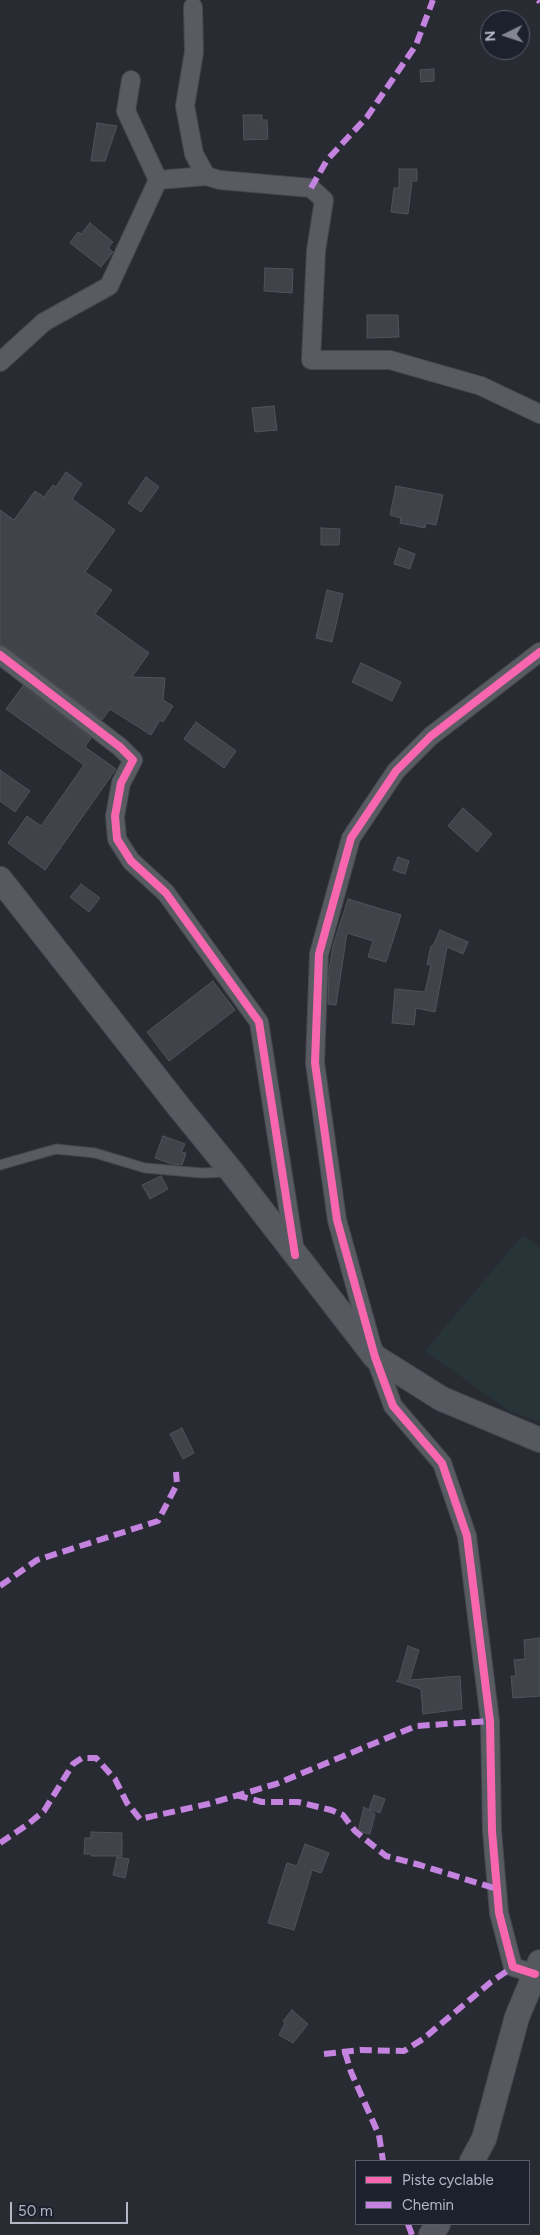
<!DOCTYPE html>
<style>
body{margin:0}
#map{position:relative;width:540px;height:2235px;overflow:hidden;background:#292b33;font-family:Figtree,sans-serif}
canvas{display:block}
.legend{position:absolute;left:355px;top:2160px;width:175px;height:65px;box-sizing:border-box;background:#1d212e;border:1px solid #595d6a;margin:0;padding:6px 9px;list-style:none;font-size:15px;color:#b3b7c5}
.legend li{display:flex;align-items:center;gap:10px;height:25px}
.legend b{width:25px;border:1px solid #595d6a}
.north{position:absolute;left:480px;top:10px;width:50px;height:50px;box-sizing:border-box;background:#1d212e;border:1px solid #595d6a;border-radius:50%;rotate:266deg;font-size:14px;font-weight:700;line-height:20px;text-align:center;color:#b3b7c5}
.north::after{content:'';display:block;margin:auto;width:18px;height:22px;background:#838692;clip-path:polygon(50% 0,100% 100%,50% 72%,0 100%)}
.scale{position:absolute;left:10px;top:2202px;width:118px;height:22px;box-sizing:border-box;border:2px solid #b3b7c5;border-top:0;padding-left:6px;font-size:15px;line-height:18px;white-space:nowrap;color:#b3b7c5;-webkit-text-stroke:4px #1d212e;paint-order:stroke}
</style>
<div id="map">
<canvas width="540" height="2235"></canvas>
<ul class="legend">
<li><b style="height:6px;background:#f766af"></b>Piste cyclable</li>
<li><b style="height:6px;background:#c483df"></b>Chemin</li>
</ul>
<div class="north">N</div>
<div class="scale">50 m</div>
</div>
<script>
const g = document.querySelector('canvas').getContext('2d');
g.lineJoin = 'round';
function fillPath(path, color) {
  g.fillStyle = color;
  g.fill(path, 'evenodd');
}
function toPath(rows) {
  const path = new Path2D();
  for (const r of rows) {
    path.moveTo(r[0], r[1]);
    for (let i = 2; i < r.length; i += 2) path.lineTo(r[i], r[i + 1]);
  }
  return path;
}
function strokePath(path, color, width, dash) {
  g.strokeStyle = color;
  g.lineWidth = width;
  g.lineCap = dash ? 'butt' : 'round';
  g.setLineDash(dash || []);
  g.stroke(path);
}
fillPath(toPath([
 [523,1235,540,1248,540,1422,511,1412,425,1351]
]), '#273539');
const building = toPath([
 [434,69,434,81,421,82,420,70,434,69],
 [243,115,262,115,262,120,267,120,268,139,244,140,243,115],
 [97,123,117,126,105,161,91,161,97,123],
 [399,169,417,169,417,181,412,181,408,214,391,212,394,188,399,188,399,169],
 [90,223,113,242,108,248,113,252,101,267,70,243,78,232,81,234,90,223],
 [265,268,293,269,292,293,264,291,265,268],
 [367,315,398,315,399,337,367,338,367,315],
 [274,406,277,430,255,432,252,408,274,406],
 [66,472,82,484,72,499,115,530,85,572,112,590,95,614,149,653,132,677,165,678,163,700,173,706,163,722,160,720,151,735,110,709,102,720,6,647,0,645,0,510,14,520,35,491,44,497,53,485,56,487,66,472],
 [146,477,159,487,141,512,128,503,146,477],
 [396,486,443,495,436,525,426,523,425,528,400,523,401,518,390,515,396,486],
 [321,528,340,529,339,545,321,545,321,528],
 [399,548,415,554,410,569,394,564,399,548],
 [327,590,343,594,332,642,316,638,327,590],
 [361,663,401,682,392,701,352,682,361,663],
 [23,686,91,738,85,747,116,769,45,870,8,843,27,816,41,826,84,765,6,709,23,686],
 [196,722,236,751,224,768,184,739,196,722],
 [0,770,30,791,15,812,0,801,0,770],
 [463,808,492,834,477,852,448,826,463,808],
 [398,857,409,861,405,874,393,870,398,857],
 [81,884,100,898,89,912,70,897,81,884],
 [348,899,401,915,386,962,368,957,373,941,347,933,336,1005,328,1004,329,970,333,946,348,899],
 [440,930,468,942,463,954,447,947,435,1012,416,1008,414,1025,392,1023,395,989,425,992,431,965,427,964,431,946,433,946,440,930],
 [213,981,235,1010,169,1061,147,1032,213,981],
 [163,1136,185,1144,181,1152,186,1153,182,1165,172,1164,155,1158,163,1136],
 [161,1176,168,1189,150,1199,142,1185,161,1176],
 [182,1428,194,1453,183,1459,170,1434,182,1428],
 [540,1638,540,1696,513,1698,511,1676,516,1676,514,1660,525,1659,524,1640,540,1638],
 [408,1646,419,1650,410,1680,460,1676,462,1709,423,1714,421,1689,396,1681,398,1681,408,1646],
 [374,1795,385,1799,380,1813,369,1809,374,1795],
 [364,1807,375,1814,370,1834,358,1831,364,1807],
 [91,1832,122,1833,122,1856,91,1856,91,1854,84,1854,85,1838,91,1838,91,1832],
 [305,1844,329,1853,321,1873,312,1870,294,1930,268,1923,287,1863,297,1866,305,1844],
 [117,1857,129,1859,125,1878,113,1875,117,1857],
 [292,2010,308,2024,293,2043,279,2035,285,2023,283,2021,292,2010]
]);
fillPath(building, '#40434a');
strokePath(building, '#51535b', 1);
const lane = toPath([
 [0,1165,56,1149,95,1153,145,1168,201,1173,227,1172]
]);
const street = toPath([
 [193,7,194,52,185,106,194,154,206,176,220,180,311,188,324,200,316,251,311,360,390,360,481,386,540,414],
 [131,80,126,111,158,180,206,176],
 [0,362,44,322,109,286,158,180],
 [0,655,120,747,133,760,121,783,115,816,117,839,131,861,166,893,259,1022,295,1252],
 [535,1974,513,1967,499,1913,492,1831,490,1721,467,1536,442,1463,393,1406,375,1357,337,1220,315,1063,319,954,351,838,396,771,431,736,540,652]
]);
const secondary = toPath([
 [0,879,179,1107,232,1172,375,1357,442,1399,540,1440],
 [472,2161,484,2139,517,2017,540,1962],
 [431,2235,438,2224]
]);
strokePath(lane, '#47484e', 11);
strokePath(street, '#47484e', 20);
strokePath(secondary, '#474850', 26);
strokePath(lane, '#595b62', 9);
strokePath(street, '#595b62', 18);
strokePath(secondary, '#575960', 24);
strokePath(toPath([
 [538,0,540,2],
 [311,188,327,160,367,117,416,45,433,0],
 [0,1586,37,1560,158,1521,177,1484,176,1472],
 [236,1795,262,1802,298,1802,331,1810,343,1815,355,1831,386,1856,420,1865,497,1889],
 [0,1843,27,1825,44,1811,73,1764,82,1758,96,1758,115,1779,127,1803,140,1819,208,1804,276,1784,416,1726,490,1721],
 [345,2052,351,2072,379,2135,383,2161],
 [324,2054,360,2050,404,2051,423,2039,491,1982,513,1967],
 [408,2224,412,2235]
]), '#c483df', 6, [12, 6]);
strokePath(toPath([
 [0,655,120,747,133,760,121,783,115,816,117,839,131,861,166,893,259,1022,295,1255],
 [535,1974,513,1967,499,1913,492,1831,490,1721,467,1536,442,1463,393,1406,375,1357,337,1220,315,1063,319,954,351,838,396,771,431,736,540,652]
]), '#f766af', 8);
</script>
